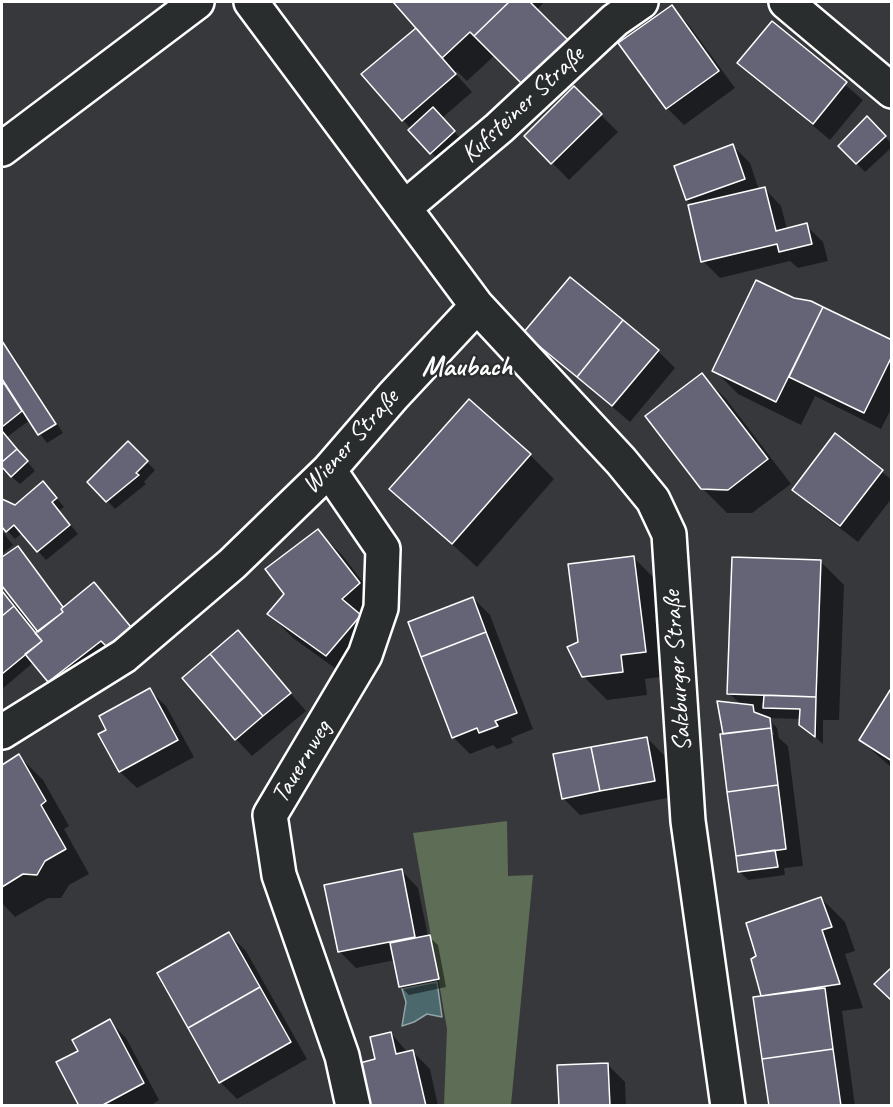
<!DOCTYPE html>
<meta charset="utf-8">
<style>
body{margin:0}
#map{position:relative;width:893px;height:1107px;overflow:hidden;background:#36383c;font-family:Caveat,sans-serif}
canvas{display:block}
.frame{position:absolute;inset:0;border:3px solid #fff;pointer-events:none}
</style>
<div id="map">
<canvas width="893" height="1107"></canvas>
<div class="frame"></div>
</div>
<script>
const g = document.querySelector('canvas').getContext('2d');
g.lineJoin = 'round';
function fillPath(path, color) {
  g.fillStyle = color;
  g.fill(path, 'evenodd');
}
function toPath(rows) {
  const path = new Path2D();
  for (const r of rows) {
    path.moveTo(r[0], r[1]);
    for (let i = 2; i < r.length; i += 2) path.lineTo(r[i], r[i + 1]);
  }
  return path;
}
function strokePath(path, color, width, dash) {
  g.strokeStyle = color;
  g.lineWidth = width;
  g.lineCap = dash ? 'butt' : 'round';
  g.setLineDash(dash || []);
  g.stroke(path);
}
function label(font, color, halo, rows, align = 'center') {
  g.font = font + ' Caveat,sans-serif';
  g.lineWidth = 4.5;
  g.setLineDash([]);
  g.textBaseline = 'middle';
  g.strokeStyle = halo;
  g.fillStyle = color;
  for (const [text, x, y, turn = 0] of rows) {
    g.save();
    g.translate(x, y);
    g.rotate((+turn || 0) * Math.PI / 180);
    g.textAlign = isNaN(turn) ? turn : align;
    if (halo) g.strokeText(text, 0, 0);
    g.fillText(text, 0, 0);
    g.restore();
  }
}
fillPath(toPath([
 [507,821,508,876,533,875,511,1105,444,1105,447,1029,413,833]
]), '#5e6d55');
const water = toPath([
 [437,982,442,1017,427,1014,414,1022,402,1026,406,1002,402,989,437,982]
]);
fillPath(water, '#4b686d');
strokePath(water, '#93a4a7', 1.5);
fillPath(toPath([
 [395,2,544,2,495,55,467,81,457,71,455,73,472,92,442,118,462,140,439,161,403,120,418,28],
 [672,7,688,24,735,88,684,125,667,108,621,44],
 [772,23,863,100,830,140,739,63],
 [574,88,618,132,569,180,526,136],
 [867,118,892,144,892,147,865,172,840,146],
 [733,146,750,163,759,190,765,189,781,206,787,229,806,225,823,242,828,261,798,268,790,261,720,278,703,261,694,206,687,200],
 [793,300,810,303,892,342,892,407,881,429,815,396,801,425,738,394,714,370],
 [525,333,658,351,675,368,630,422],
 [2,343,10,351,63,433,47,443,30,420,7,437,35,471,20,484,4,471,2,473,2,386,6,383,2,376],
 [702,375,726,399,791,484,752,513,727,513,702,488],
 [835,435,892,480,892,498,858,542,811,506,794,490],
 [128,443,155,470,144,482,146,484,115,509,89,482],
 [530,455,554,479,477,567,391,489],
 [51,491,64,507,59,511,78,534,46,560,22,533,15,539,2,525,2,501,15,506],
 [2,531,13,545,2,554],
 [318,531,342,555,383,608,350,679,293,638,269,614,286,594],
 [17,548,64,608,94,584,150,650,66,698,34,662,2,689,2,591,17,607,19,605,2,584,2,559],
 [32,622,40,632,36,634,28,624],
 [634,558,658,582,669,676,645,679,647,695,607,700,583,676,579,643],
 [820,561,844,585,839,720,823,720,823,744,801,725,801,719,768,718,777,728,779,738,788,746,803,866,784,868,785,875,748,880,739,871,741,705,729,693],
 [769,723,772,723,774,735,771,735],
 [473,598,490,615,533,729,511,738,513,743,497,749,493,745,470,754,453,737],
 [237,632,306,711,252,756,236,739],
 [149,690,166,706,194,757,137,788,120,772,100,735,108,730],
 [892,690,892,768,860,740],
 [647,738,664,755,672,797,580,815,563,798],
 [19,756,43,780,69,826,64,829,89,874,69,885,61,898,48,898,15,917,2,903,2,802,4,801,2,796,2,766],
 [402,871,418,888,428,936,438,945,446,987,409,995,400,986,395,960,356,968,339,951],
 [821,898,845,922,855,951,845,954,863,1008,842,1011,855,1106,771,1106,763,995],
 [229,934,246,951,307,1059,237,1099,220,1082],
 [109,1021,126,1038,159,1100,150,1106,81,1106,80,1051],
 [391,1033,408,1053,413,1052,430,1069,438,1106,371,1106,377,1061],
 [608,1065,625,1082,626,1106,561,1106]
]), '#0007');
const building = toPath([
 [393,2,509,2,474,36,470,32,442,58,393,2],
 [509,2,530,2,570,42,525,87,474,36,509,2],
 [672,5,719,71,666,109,618,43,672,5],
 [772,21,847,82,813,124,737,63,772,21],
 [416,28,456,74,402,121,361,74,416,28],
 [574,86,602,114,551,164,524,136,574,86],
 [433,107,455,131,430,154,408,130,433,107],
 [867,116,886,136,856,164,838,146,867,116],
 [733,144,745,179,686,200,674,166,733,144],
 [765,187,776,231,807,223,812,244,779,252,777,244,701,262,688,205,765,187],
 [570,277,623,320,577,377,523,333,570,277],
 [756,280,794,298,811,301,823,307,776,402,712,371,756,280],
 [823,307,892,340,892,356,864,413,789,377,823,307],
 [623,320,659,350,612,406,577,377,623,320],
 [2,341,56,424,38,435,2,379,2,341],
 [702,373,768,459,728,490,701,489,645,416,702,373],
 [4,383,22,411,2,427,2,385,4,383],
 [469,399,531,454,452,544,389,489,469,399],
 [2,431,17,449,2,462,2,431],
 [835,433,883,470,840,526,792,490,835,433],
 [128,441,148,461,136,473,139,475,106,502,87,482,128,441],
 [17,449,28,461,11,477,2,467,2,462,17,449],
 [43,481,57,498,52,502,70,525,37,552,14,525,6,532,2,527,2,499,15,505,43,481],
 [318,529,360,583,342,599,361,615,326,656,267,614,284,594,265,569,318,529],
 [18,546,63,607,61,609,63,612,38,632,2,586,2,557,18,546],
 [634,556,646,652,621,655,623,672,582,677,567,647,578,642,568,564,634,556],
 [732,557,821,560,816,697,727,694,732,557],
 [94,582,135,632,109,649,101,641,48,682,25,654,42,641,35,633,63,612,61,609,94,582],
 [2,591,14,606,2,616,2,591],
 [473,597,486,632,421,657,408,622,473,597],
 [14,606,42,641,2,674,2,616,14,606],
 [238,630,291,693,263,716,210,654,238,630],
 [486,632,517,713,495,721,498,726,479,733,477,728,452,738,421,657,486,632],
 [210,654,263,716,235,740,182,678,210,654],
 [892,687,892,761,859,740,892,687],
 [150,688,178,740,119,772,98,734,106,730,99,716,150,688],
 [764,695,816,697,815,737,799,725,800,709,763,708,764,695],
 [717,701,753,705,754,712,770,718,771,728,723,734,717,701],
 [771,728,778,785,727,792,720,734,771,728],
 [647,737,655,781,600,791,591,747,647,737],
 [591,747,600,791,562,799,553,754,591,747],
 [19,754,46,801,41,805,66,849,45,861,37,875,23,874,2,887,2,765,19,754],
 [778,785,786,849,736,856,727,792,778,785],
 [775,850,778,867,738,872,736,856,775,850],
 [402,869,415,937,338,952,324,885,402,869],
 [821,897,832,927,822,930,840,984,761,996,751,959,756,956,746,923,821,897],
 [229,932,260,987,188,1028,157,973,229,932],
 [430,935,439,979,399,987,390,943,430,935],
 [892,967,892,1001,874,984,892,967],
 [260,987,291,1042,219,1083,188,1028,260,987],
 [825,988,833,1049,762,1059,753,997,825,988],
 [110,1019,144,1083,101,1106,79,1106,56,1062,78,1051,72,1040,110,1019],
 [391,1032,396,1054,413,1050,426,1106,369,1106,360,1063,375,1059,370,1037,391,1032],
 [833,1049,841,1106,769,1106,762,1059,833,1049],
 [608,1063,610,1106,559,1106,557,1065,608,1063]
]);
fillPath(building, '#656476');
strokePath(building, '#fff', 1.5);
const street = toPath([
 [251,2,477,306,621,461,653,500,669,534,688,821,728,1106],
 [786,2,892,91],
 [404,208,499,128,615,20,641,2],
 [329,470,383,549,381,608,365,655,270,815,279,875,342,1056,353,1106],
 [2,732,124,656,232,564,329,470,393,396,477,306]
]);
const secondary = toPath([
 [2,149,197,2]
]);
strokePath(street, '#fff', 38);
strokePath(secondary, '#fff', 38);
strokePath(street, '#2a2d2e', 33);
strokePath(secondary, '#2a2d2e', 33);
label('26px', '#fff', '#2a2d2e', [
 ["Kufsteiner Straße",523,105,-43],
 ["Wiener Straße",351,442,-48],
 ["Salzburger Straße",678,671,-94],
 ["Tauernweg",302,762,-59]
]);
label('bold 28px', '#fff', '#2a2d2e', [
 ["Maubach",467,368]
]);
</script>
